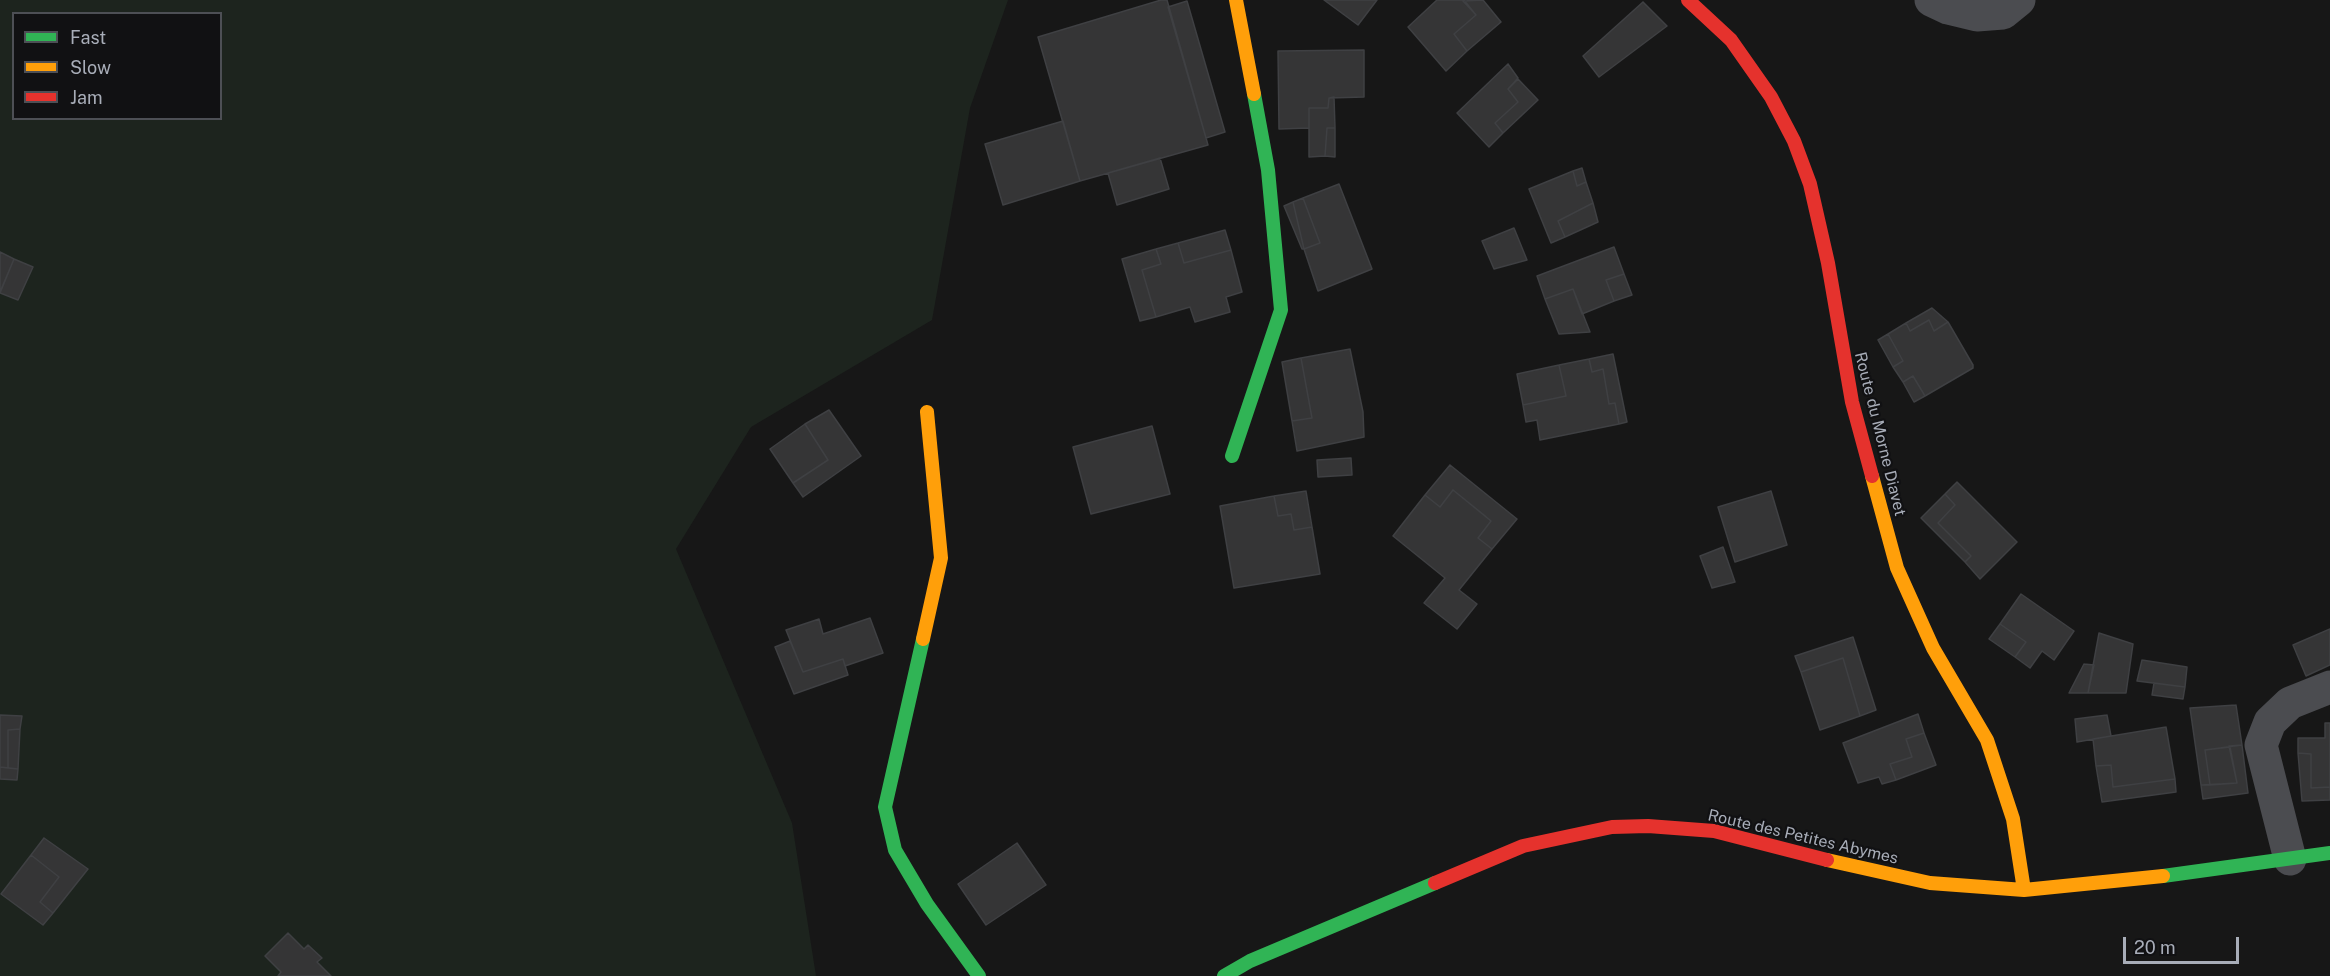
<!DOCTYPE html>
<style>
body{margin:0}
#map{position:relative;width:2330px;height:976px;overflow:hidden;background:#171717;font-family:"Public Sans",sans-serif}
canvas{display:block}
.legend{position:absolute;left:12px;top:12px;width:210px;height:108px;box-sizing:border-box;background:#111113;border:2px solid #4d4f55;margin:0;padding:8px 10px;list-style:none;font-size:18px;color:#a8adb8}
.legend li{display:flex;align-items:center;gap:12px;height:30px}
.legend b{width:30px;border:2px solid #4d4f55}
.scale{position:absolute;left:2123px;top:937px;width:116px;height:27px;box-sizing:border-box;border:3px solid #a8adb8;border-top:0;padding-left:8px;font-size:18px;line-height:21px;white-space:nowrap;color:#a8adb8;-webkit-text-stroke:4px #111113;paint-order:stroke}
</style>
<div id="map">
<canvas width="2330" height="976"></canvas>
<ul class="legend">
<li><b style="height:8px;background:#30b455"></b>Fast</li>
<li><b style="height:8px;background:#ff9f0a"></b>Slow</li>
<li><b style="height:8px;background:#e5322d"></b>Jam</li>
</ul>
<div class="scale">20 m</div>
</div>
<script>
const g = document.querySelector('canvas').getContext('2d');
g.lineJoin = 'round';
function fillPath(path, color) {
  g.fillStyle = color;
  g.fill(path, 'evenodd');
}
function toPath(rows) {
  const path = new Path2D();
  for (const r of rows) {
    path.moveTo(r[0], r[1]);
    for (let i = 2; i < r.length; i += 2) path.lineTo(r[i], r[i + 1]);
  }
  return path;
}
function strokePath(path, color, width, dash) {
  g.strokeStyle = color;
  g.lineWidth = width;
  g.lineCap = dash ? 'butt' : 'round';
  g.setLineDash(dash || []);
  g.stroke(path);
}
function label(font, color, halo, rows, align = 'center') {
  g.font = font + ' "Public Sans",sans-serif';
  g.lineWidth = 4.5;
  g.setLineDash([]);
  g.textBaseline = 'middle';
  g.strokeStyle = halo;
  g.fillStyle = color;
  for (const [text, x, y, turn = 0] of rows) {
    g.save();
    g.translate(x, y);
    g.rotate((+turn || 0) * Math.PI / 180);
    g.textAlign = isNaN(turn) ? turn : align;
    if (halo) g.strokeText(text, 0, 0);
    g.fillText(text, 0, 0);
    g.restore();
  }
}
fillPath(toPath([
 [0,0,1008,0,970,108,932,320,751,427,676,549,792,823,816,976,0,976],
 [14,14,220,14,220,118,14,118]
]), '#1d241e');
const building = toPath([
 [1161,0,1167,0,1208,145,1080,181,1038,37,1161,0],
 [1324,0,1377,0,1358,25,1324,0],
 [1437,0,1464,0,1476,15,1454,34,1467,51,1446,71,1408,27,1437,0],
 [1483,0,1501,22,1467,51,1454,34,1476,15,1463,1,1483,0],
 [1187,1,1225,132,1206,138,1168,7,1187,1],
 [1643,2,1667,26,1599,77,1583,56,1643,2],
 [1364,50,1364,97,1329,98,1328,108,1309,108,1309,128,1279,129,1278,51,1364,50],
 [1508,64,1518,78,1508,89,1518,102,1495,123,1503,133,1489,147,1457,113,1508,64],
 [1518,79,1538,100,1503,133,1495,123,1518,102,1508,89,1518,79],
 [1334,97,1335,128,1327,128,1325,156,1309,157,1309,108,1328,108,1329,98,1334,97],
 [1063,121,1080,181,1003,205,985,144,1063,121],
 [1327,128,1335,128,1335,157,1325,156,1327,128],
 [1160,158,1169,189,1117,205,1108,173,1160,158],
 [1582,168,1586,182,1577,186,1573,171,1582,168],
 [1573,171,1577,186,1586,182,1593,203,1558,221,1565,237,1551,243,1529,189,1573,171],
 [1339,184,1372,269,1318,291,1304,249,1320,243,1303,198,1339,184],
 [1303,198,1320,243,1304,249,1293,202,1303,198],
 [1293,202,1304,249,1302,249,1284,206,1293,202],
 [1593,203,1598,222,1565,237,1558,221,1593,203],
 [1514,228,1527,260,1494,269,1482,241,1514,228],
 [1225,230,1231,250,1184,263,1178,243,1225,230],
 [1178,243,1184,263,1231,250,1242,292,1226,297,1230,312,1195,322,1190,307,1156,317,1142,270,1161,264,1156,249,1178,243],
 [1614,247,1624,274,1606,280,1614,301,1582,314,1573,289,1545,299,1537,276,1614,247],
 [1156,249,1161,264,1142,270,1156,317,1140,321,1122,259,1156,249],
 [0,252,14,259,0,292,0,252],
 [14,259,33,267,18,300,0,293,14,259],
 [1624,274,1632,295,1614,301,1606,280,1624,274],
 [1573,289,1590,332,1559,334,1545,299,1573,289],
 [1932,308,1948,322,1934,331,1929,320,1910,331,1906,323,1932,308],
 [1929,320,1934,331,1948,322,1973,365,1973,368,1925,396,1913,376,1903,382,1893,367,1903,361,1888,334,1906,323,1910,331,1929,320],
 [1888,334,1903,361,1893,367,1878,340,1888,334],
 [1350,349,1363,412,1364,437,1297,451,1292,421,1312,418,1301,358,1350,349],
 [1613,354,1627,422,1619,424,1615,403,1609,404,1603,369,1592,372,1589,359,1613,354],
 [1301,358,1312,418,1292,421,1282,362,1301,358],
 [1589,359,1592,372,1603,369,1609,404,1615,403,1619,424,1540,440,1537,420,1526,422,1523,405,1566,396,1559,365,1589,359],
 [1559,365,1566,396,1523,405,1517,374,1559,365],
 [1913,376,1925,396,1914,402,1903,382,1913,376],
 [829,410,861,456,803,497,793,483,828,460,805,424,829,410],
 [805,424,828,460,793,483,770,449,805,424],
 [1152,426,1170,494,1091,514,1073,447,1152,426],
 [1351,458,1352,475,1318,477,1317,460,1351,458],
 [1450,465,1517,519,1492,549,1478,538,1491,521,1484,515,1453,490,1440,507,1425,495,1450,465],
 [1957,482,2017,542,1980,579,1965,562,1971,556,1938,523,1955,505,1945,494,1957,482],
 [1453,490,1491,521,1478,538,1492,549,1459,590,1477,604,1457,629,1424,603,1445,578,1393,536,1425,495,1440,507,1453,490],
 [1306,491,1312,527,1294,530,1291,514,1278,516,1274,496,1306,491],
 [1771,491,1787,545,1735,562,1718,507,1771,491],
 [1945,494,1955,505,1938,523,1971,556,1965,562,1921,518,1945,494],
 [1274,496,1278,516,1291,514,1294,530,1312,527,1320,574,1234,588,1220,506,1274,496],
 [1723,547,1735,582,1712,588,1700,556,1723,547],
 [2021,594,2074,631,2054,660,2042,651,2030,668,2015,657,2026,642,2000,624,2021,594],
 [870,618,883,653,845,666,843,659,803,672,786,630,819,619,823,634,870,618],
 [2000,624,2026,642,2015,657,1989,639,2000,624],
 [2330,629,2330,665,2306,676,2293,645,2330,629],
 [2099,633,2133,644,2126,693,2088,693,2099,633],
 [1853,637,1876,710,1860,716,1843,658,1801,672,1795,656,1853,637],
 [790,641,803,672,843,659,848,675,794,694,775,647,790,641],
 [1843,658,1860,716,1820,730,1801,672,1843,658],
 [2142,660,2187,667,2185,687,2137,681,2142,660],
 [2084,664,2094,665,2088,693,2069,693,2084,664],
 [2154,683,2185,687,2183,699,2152,695,2154,683],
 [2236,705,2242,745,2205,750,2210,785,2201,785,2190,708,2236,705],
 [1918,714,1924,733,1906,739,1912,757,1890,764,1896,780,1882,784,1879,777,1858,783,1843,743,1918,714],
 [0,715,22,716,20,729,8,730,8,768,0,767,0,715],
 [2107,715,2111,736,2077,742,2075,719,2107,715],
 [2325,723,2330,723,2330,787,2311,788,2311,754,2298,753,2298,738,2325,738,2325,723],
 [2166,727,2175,779,2113,787,2111,765,2096,766,2093,739,2166,727],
 [20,729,18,769,8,768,8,730,20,729],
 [1924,733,1936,765,1896,780,1890,764,1912,757,1906,739,1924,733],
 [2242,745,2248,793,2203,799,2201,785,2237,783,2229,746,2242,745],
 [2230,747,2237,783,2210,785,2205,750,2230,747],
 [2298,753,2311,754,2311,788,2330,787,2330,800,2302,801,2298,753],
 [2111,765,2113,787,2175,779,2176,792,2102,802,2096,766,2111,765],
 [0,767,18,769,17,780,0,779,0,767],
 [44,838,88,869,53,913,40,902,59,877,31,855,44,838],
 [1017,843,1046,885,986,925,958,884,1017,843],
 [31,855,59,877,40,902,53,913,43,925,1,894,31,855],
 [288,933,304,949,308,945,322,958,317,962,331,976,278,976,281,972,265,956,288,933]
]);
fillPath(building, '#353536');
strokePath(building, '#3f4043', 1.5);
strokePath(toPath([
 [1931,0,1948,8,1977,15,2003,13,2019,0],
 [2290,859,2261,745,2270,722,2290,703,2330,687]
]), '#4b4c50', 33);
strokePath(toPath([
 [1232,456,1281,310,1268,170,1254,94],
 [923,639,885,807,895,850,927,904,979,976],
 [2163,876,2330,853],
 [1224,976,1250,961,1435,883]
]), '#30b455', 14);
strokePath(toPath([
 [1236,0,1254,94],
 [1872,476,1897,568,1933,648,1987,740,2013,819,2024,890],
 [923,639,941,558,927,412],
 [1827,860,1930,883,2024,890,2163,876]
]), '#ff9f0a', 14);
strokePath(toPath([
 [1688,0,1731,40,1771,97,1794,141,1810,184,1828,263,1852,402,1872,476],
 [1435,883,1523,846,1612,827,1648,826,1714,831,1827,860]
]), '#e5322d', 14);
label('16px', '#a8adb8', '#111113', [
 ["Route du Morne Diavet",1880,434,76],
 ["Route des Petites Abymes",1803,837,13]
]);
</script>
